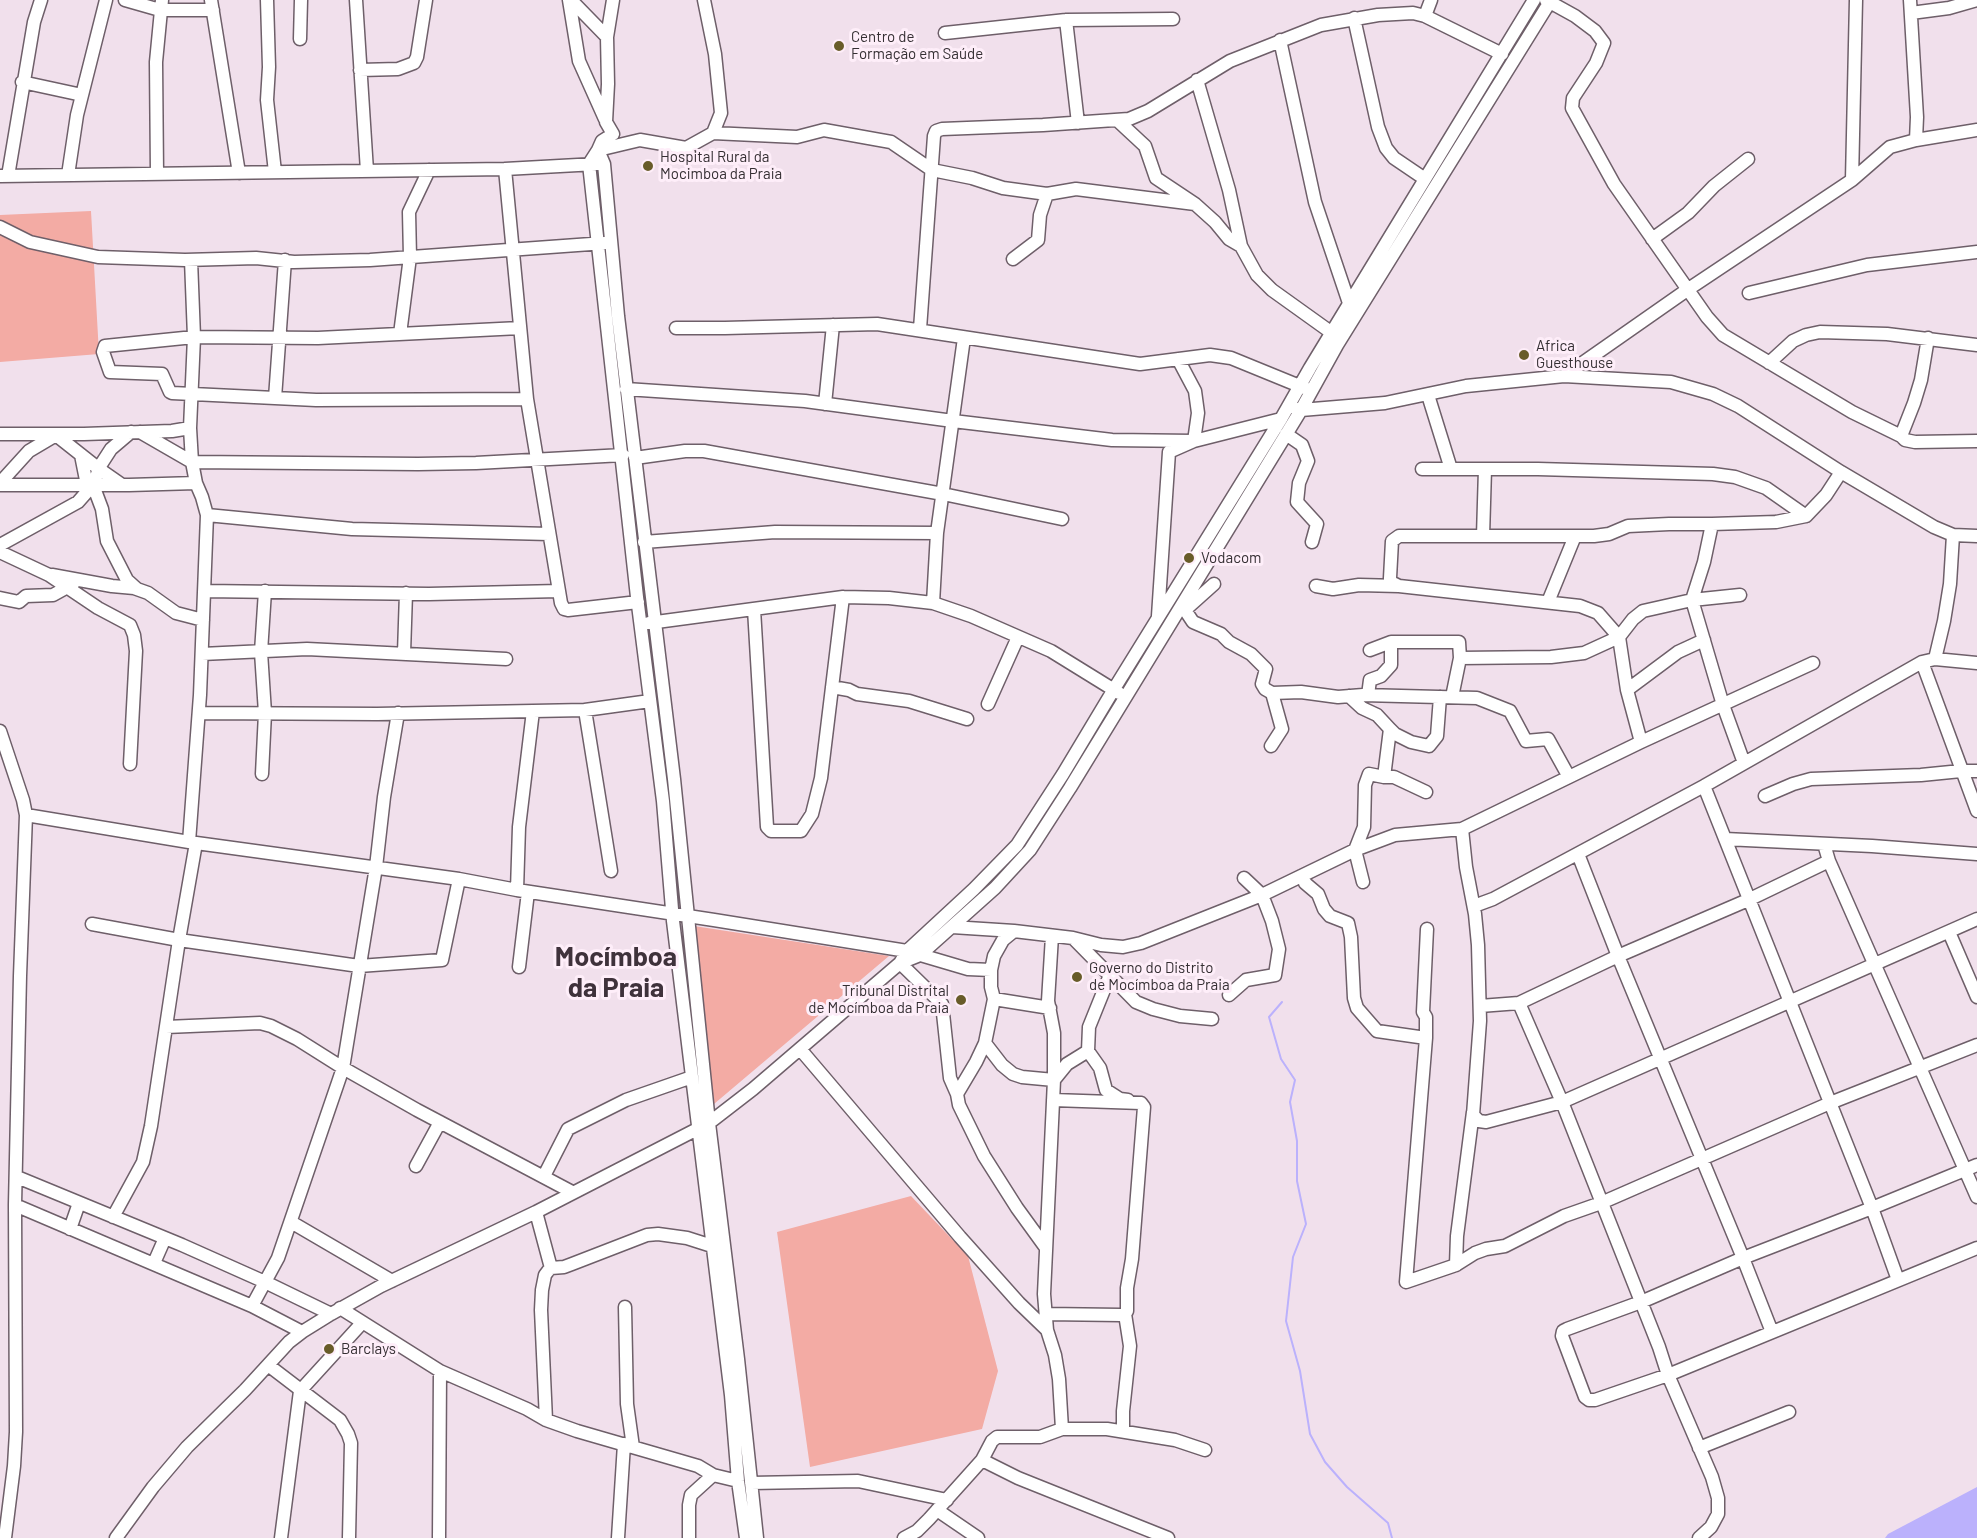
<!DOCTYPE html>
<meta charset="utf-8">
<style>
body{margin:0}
canvas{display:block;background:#f1e0ec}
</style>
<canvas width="1977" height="1538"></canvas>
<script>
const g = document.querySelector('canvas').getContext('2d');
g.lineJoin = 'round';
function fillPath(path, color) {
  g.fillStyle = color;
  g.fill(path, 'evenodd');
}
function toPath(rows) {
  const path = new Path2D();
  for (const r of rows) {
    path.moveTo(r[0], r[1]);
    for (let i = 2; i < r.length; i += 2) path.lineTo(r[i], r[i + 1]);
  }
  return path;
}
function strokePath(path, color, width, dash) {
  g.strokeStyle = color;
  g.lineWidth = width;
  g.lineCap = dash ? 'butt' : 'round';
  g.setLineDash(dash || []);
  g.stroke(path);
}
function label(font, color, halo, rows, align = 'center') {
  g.font = font + ' Barlow,sans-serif';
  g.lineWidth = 6;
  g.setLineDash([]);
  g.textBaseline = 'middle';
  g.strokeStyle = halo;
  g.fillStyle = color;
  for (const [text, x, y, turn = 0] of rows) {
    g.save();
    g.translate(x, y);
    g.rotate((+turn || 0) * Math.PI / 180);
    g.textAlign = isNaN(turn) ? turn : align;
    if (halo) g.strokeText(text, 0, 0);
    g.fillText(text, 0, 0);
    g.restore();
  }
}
fillPath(toPath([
 [91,211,99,354,0,362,0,215],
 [694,926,889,956,714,1104],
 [911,1196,968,1256,998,1371,982,1429,810,1467,777,1232]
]), '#f3aba4');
fillPath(toPath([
 [1977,1487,1977,1538,1885,1538,1888,1534]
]), '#bbb1fc');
strokePath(toPath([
 [1282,1002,1269,1017,1281,1059,1295,1080,1290,1102,1297,1141,1297,1181,1306,1224,1293,1257,1286,1321,1300,1371,1310,1434,1325,1462,1347,1487,1388,1523,1392,1538]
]), '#bbb1fc', 2);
const minor = toPath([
 [125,0,160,10,213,10],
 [211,0,239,173],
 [267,0,269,67,267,100,275,172],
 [356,0,367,171],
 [569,0,579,61,605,119],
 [571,0,607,37],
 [613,0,607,37,608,84,606,122,613,134,602,141,598,150,589,164,637,597,663,801,673,921,731,1395,738,1481,746,1538],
 [704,0,715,54,721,113,713,133],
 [1546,0,1575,16,1595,31,1604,43,1596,63,1573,98,1572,108,1614,184,1707,317,1723,335,1852,412,1901,436,1905,440,1915,442,1977,441],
 [1910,0,1917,117,1916,140],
 [1911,13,1949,8,1977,0],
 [1425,16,1431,0],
 [1354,18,1378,127,1386,148,1394,158,1425,179],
 [1066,20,1078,123],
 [945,33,1066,20,1173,19],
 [300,39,301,0],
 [1280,40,1315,202,1349,303],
 [360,70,398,69,414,63,417,57,426,0],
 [1197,80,1229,190,1241,246,1257,275,1272,290,1332,333],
 [22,82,82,95],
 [1117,120,1145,146,1156,178,1195,204,1215,222,1229,239,1241,246],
 [598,150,604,164,618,316,674,779,709,1123,738,1359,757,1538],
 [598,150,640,140,686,148,713,133,797,137,824,130,891,142,932,170,972,178,1003,188,1047,194,1076,189,1195,204],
 [505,169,527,399,561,603,564,609,568,610,638,602],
 [157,174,156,62,162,0],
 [68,175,77,115,106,0],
 [0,176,505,169,596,164],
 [8,176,34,22,41,0],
 [1852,180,1856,0],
 [0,227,30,242,98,257,185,260,256,258,294,262,370,260,605,243],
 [1652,239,1688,213,1714,186,1748,159],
 [1013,259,1038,240,1040,215,1047,194],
 [1749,293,1867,265,1977,252],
 [520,328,318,338,194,337,105,346,103,352,110,372,162,374,170,392,172,393,316,400,527,399],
 [676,328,725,328,877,324,1140,364,1210,355,1231,358,1307,389],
 [920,329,934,136,936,131,942,129,1043,125,1129,119,1148,111,1230,61,1321,25,1378,15,1413,13,1425,16,1502,54],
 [400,334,410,257,409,212,429,170],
 [1769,363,1793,341,1806,335,1820,332,1887,334,1977,345],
 [1564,376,1687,290,1852,180,1890,147,1916,140,1977,130],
 [626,389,805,401,953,421,1112,440,1194,441,1281,419],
 [1428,395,1451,469],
 [275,398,285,260],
 [825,404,833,325],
 [1296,409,1301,410,1385,403,1466,386,1564,376,1671,382,1713,394,1738,406,1841,472,1934,527,1953,535,1977,536],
 [140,432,192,462,418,464,476,463,623,455],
 [0,434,84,434,172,431,190,428],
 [1286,434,1302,445,1308,461,1299,483,1297,502,1317,524,1312,542],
 [1901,436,1914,403,1921,380,1928,338],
 [81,455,87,485],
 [635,458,685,451,704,451,943,494,1062,519],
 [1422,469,1538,469,1713,474,1735,477,1766,488,1806,516],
 [0,483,29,451,56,435,99,469,122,485],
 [0,485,129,485,196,483],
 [93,485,102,509,107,541,127,580,137,589],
 [207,515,352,529,549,534],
 [1483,536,1485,469],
 [644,542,775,532,937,533],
 [0,545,78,502,93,485,100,466,111,449,131,432],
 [0,552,49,575,98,608,130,625,134,635,136,651,130,764],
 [52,575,112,586,134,588,148,593,176,613,203,620],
 [1214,584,1185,610,1193,622,1221,634,1229,642,1251,654,1266,669,1262,684,1265,689,1272,693,1282,729,1271,746],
 [1316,586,1333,589,1359,585,1399,586,1580,606,1598,613,1619,637,1633,619,1643,611,1692,600,1704,562,1712,524],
 [1399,586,1391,582,1390,578,1392,541,1399,536,1594,536,1609,534,1628,526,1669,524,1712,524,1776,522,1806,516,1826,495,1841,472],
 [205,591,429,594,559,591],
 [1740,595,1692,600,1723,705,1744,763],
 [0,598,19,602,26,596,53,595,73,584],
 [1548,602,1575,536],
 [933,603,937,533,964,338],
 [754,609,767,827,771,831,801,831,812,814,821,778,843,597],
 [1158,616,1169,452,1194,441,1198,413,1195,391,1178,359],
 [649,623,843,597,889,598,933,603,971,616,1051,651,1119,693],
 [1370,650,1391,642,1459,642,1460,658,1551,657,1584,653,1619,637,1627,690,1641,742],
 [404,653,406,593],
 [202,654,307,649,506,659],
 [1935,659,1944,621,1950,584,1953,535],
 [1922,662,1977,811],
 [1813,663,1641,742,1462,829,1466,867,1475,914,1478,945,1480,1021,1473,1115,1479,1121,1486,1122,1562,1102,1977,919],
 [832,687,849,690,857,694,909,701,967,719],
 [1627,690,1678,652,1704,640],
 [1272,693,1301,692,1338,697,1363,695,1477,698,1510,711,1526,741,1548,739,1569,777],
 [1368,695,1370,680,1381,676,1391,665,1391,642],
 [1349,696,1362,708,1377,715,1390,729,1384,777,1369,774,1365,785,1364,827,1355,850,1363,882],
 [1452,697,1460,658],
 [988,704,1018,637],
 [585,710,611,871],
 [199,713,377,714,585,710,650,701],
 [1390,729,1395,734,1411,742,1429,746,1437,736,1440,697],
 [0,731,23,800,26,815,20,976,15,1205,16,1432,14,1466,5,1538],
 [262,774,265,713,261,652,265,591],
 [1384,777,1394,777,1426,792],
 [1704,786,1872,1208,1898,1280],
 [1765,796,1793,784,1811,779,1921,775,1961,771,1977,771],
 [26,815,189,842,459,879,517,890,714,920,907,951,968,969,991,970],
 [1725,839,1872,846,1977,854],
 [189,842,200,695,207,515,202,497,196,483,192,462,190,428,194,337,191,260],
 [1824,844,1829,861,1977,1197],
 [1578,854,1618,956,1743,1258,1772,1332],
 [1303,875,1305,883,1318,894,1324,909,1330,916,1348,923,1351,937,1354,998,1357,1008,1377,1031,1426,1038],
 [517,890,519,827,533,711],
 [1474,906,1493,899,1704,786,1922,662,1935,659,1977,663],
 [92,924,179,940,359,966,442,960,459,879],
 [952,927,1014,931,1073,938,1101,945,1123,947,1141,943,1262,895,1355,850,1395,835,1462,829],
 [1427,929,1423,1012,1426,1017,1426,1038,1406,1282,1456,1265,1457,1236,1473,1112],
 [1014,931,1003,940,994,956,991,970,991,987,994,999,985,1043,976,1062,957,1094,959,1105,984,1156,1017,1208,1046,1248],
 [1949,932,1977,997],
 [1052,936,1048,1001,1054,1033,1054,1080,1044,1294,1047,1330,1055,1355,1059,1379,1062,1429],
 [1074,939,1136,1002,1153,1009,1180,1016,1212,1019],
 [900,963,907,951,974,889,1017,845,1063,774,1114,689,1281,419,1310,368,1534,0],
 [900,963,942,1004,950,1078,957,1094],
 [519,967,528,892],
 [1229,995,1246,980,1275,975,1279,949,1272,921,1262,895,1244,878],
 [994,999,1050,1008],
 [1519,1003,1562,1102,1659,1347,1668,1375,1712,1477,1718,1498,1718,1514,1711,1527,1699,1538],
 [1480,1006,1519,1003,1618,956,1748,900,1829,861],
 [166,1027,260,1023,271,1026,297,1039,343,1068,417,1110,572,1192],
 [985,1043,1002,1065,1013,1074,1022,1077,1054,1080,1067,1064,1088,1051,1089,1027,1110,975],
 [800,1049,960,1237,1019,1303,1047,1330],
 [1088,1051,1100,1068,1106,1090,1120,1099,1128,1100],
 [1053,1100,1141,1103],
 [1977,1165,1872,1208,1743,1258,1641,1302,1567,1329,1563,1331,1562,1336,1585,1397,1589,1400,1595,1400,1668,1375,1977,1248],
 [416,1166,440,1122],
 [544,1176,568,1129,626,1100,692,1077],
 [17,1177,182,1245,265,1282,331,1314],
 [15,1205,252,1306,302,1332],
 [536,1212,551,1268],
 [113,1217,143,1162,151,1126,179,940,196,843],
 [291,1222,392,1281],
 [70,1229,79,1203],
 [154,1263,165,1238],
 [1456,1265,1475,1253,1486,1249,1505,1246,1564,1216,1601,1203,1830,1103,1977,1045],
 [252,1306,278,1258,343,1068,376,867,384,797,398,713],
 [625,1307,627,1404,633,1447],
 [340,1308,440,1371,527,1409,546,1420,577,1431,698,1466,713,1475,738,1481],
 [1046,1314,1121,1315,1125,1314,1127,1311,1127,1288,1132,1259,1144,1107,1141,1103],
 [268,1365,340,1420,348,1434,351,1443,349,1538],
 [546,1420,541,1310,542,1290,545,1275,548,1271,551,1268,564,1267,572,1264,647,1235,658,1234,687,1238,712,1246],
 [1123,1431,1123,1411,1130,1346,1125,1314],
 [1699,1448,1789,1412],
 [982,1460,1018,1478,1168,1538],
 [751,1483,858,1481,947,1500],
 [937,1510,978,1538],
 [116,1538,153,1487,187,1447,245,1390,289,1342,302,1332,331,1314,381,1286,536,1212,709,1123,753,1089,900,963,920,955,995,888,1030,850,1070,788,1301,410,1337,345,1551,0],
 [281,1538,300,1391,362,1323],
 [439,1538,440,1371],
 [618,1538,624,1444],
 [689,1538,689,1505,691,1495,713,1475],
 [904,1538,917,1531,929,1519,965,1479,982,1460,992,1441,997,1437,1040,1437,1062,1429,1107,1429,1175,1440,1205,1450]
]);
strokePath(minor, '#6e5f69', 15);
strokePath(minor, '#fff', 12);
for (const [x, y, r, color] of [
 [839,46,6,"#685c29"],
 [648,166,6,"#685c29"],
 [1524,355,6,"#685c29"],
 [1189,558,6,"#685c29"],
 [1077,977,6,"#685c29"],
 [961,1000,6,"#685c29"],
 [329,1349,6,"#685c29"]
]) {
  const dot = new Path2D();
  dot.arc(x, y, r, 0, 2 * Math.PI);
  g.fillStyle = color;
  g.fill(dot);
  strokePath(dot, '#feeef9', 2);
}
label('15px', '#352f33', '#feeef9', [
 ["Centro de",851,37],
 ["Formação em Saúde",851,54],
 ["Hospital Rural da",660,157],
 ["Mocimboa da Praia",660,174],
 ["Africa",1536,346],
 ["Guesthouse",1536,363],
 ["Vodacom",1201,558],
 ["Governo do Distrito",1089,968],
 ["de Mocímboa da Praia",1089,985],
 ["Tribunal Distrital",949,991,"right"],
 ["de Mocímboa da Praia",949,1008,"right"],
 ["Barclays",341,1349]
], 'left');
label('bold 27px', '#3f323b', '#feeef9', [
 ["Mocímboa",616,957],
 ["da Praia",616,988]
]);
</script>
